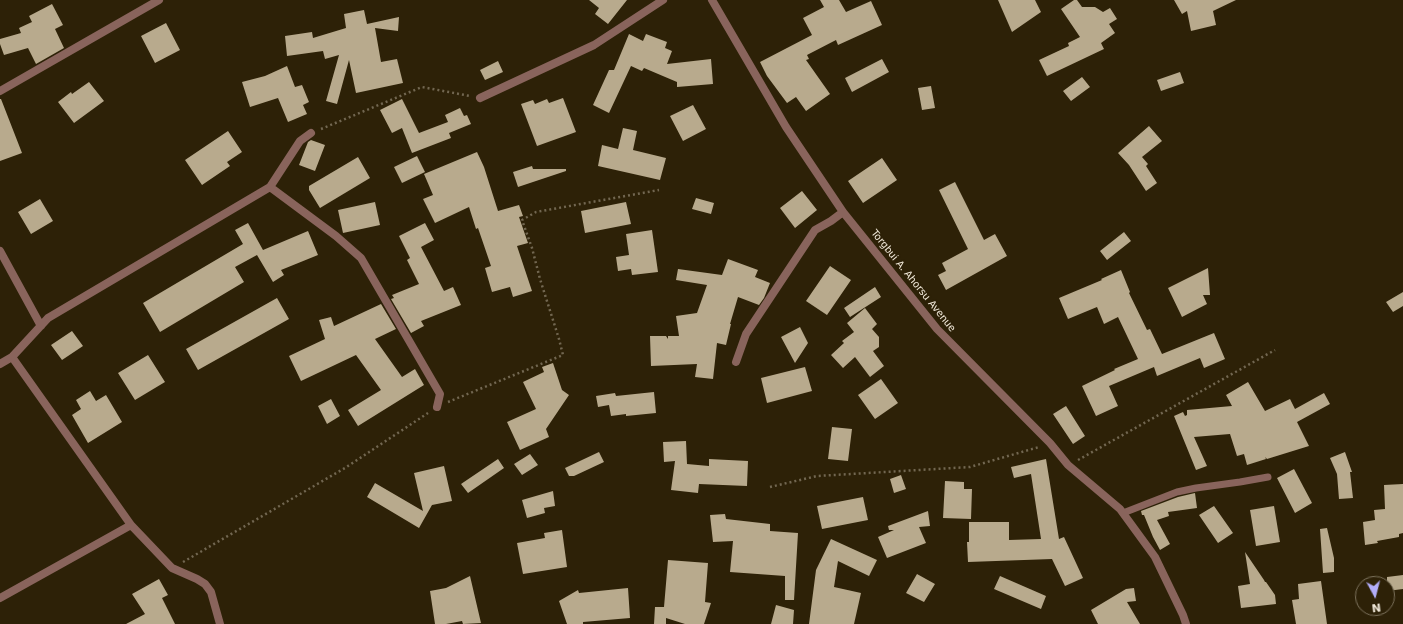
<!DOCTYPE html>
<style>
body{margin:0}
#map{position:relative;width:1403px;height:624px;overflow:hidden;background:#2d2107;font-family:"DejaVu Sans",sans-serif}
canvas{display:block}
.north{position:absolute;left:1355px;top:576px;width:40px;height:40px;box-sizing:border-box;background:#2d2107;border:1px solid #7c725c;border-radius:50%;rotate:173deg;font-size:11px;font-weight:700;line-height:16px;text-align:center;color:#f3ebdc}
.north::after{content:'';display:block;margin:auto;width:14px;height:18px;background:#b2adf9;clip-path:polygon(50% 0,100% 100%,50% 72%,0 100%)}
</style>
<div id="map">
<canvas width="1403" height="624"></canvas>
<div class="north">N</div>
</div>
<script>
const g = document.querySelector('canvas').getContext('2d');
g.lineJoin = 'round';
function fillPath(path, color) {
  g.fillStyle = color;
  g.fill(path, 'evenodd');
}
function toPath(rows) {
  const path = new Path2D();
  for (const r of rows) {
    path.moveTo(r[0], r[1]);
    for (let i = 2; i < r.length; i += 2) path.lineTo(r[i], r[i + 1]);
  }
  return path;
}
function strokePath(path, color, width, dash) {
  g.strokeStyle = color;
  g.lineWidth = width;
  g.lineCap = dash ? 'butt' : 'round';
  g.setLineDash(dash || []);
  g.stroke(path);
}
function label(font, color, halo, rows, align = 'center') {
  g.font = font + ' "DejaVu Sans",sans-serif';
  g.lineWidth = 4;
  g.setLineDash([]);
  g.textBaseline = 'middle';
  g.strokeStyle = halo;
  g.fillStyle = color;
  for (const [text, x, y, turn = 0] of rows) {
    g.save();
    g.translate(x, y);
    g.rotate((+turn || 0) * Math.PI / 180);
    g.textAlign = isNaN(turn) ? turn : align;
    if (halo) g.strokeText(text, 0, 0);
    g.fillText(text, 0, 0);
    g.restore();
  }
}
fillPath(toPath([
 [589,0,627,0,608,24,595,14,599,8],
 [820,0,839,0,846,12,871,1,882,25,838,45,836,40,807,55,809,59,806,60,830,94,806,111,796,97,787,103,767,76,760,62,812,35,803,18,824,7],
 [998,0,1035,0,1041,12,1012,32],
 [1074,0,1077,0,1082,7,1095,7,1103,12,1110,8,1117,19,1109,24,1115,33,1101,43,1104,49,1047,76,1039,60,1069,46,1068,43,1080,37,1061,9],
 [1174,0,1236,0,1213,11,1216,25,1191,31,1187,11,1182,14],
 [52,4,63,25,55,29,64,48,36,64,28,48,4,55,0,44,0,39,21,33,19,28,32,22,29,16],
 [364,10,367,24,399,17,398,31,375,28,381,62,397,59,403,83,356,93,349,60,337,104,326,101,339,55,325,59,323,51,287,56,285,36,312,32,313,38,346,28,344,14],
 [166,23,180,50,155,63,141,36],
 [629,34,643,41,646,34,667,42,665,48,672,51,667,64,711,59,713,84,677,87,677,82,644,68,642,71,631,66,609,113,593,105,609,70,614,70],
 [882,59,889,72,852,92,845,78],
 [498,61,503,72,485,80,480,70],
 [287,66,295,87,302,85,309,102,303,105,307,114,288,122,278,98,250,107,242,82,265,76],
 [1180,72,1184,83,1161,91,1157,80],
 [1082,77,1090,87,1071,101,1063,91],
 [89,82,104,101,74,123,58,102,71,92,72,94],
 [931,86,935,108,922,110,918,88],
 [563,98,576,132,537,146,521,104,533,100,535,104,547,99,549,103],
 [0,99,1,99,22,153,0,161],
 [402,99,419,133,448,122,445,115,460,108,464,116,467,115,471,124,449,133,451,138,412,153,402,128,392,133,380,110],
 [693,105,706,129,683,141,670,116],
 [1149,126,1162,141,1142,157,1148,164,1146,166,1157,183,1146,191,1129,165,1118,153],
 [623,128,637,131,633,150,666,158,660,180,598,166,602,145,618,149],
 [228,131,242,152,227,162,230,166,202,185,185,160],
 [311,140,325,145,315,171,299,165,308,142],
 [477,152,484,167,498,211,519,205,523,216,519,217,528,243,517,246,532,291,513,297,510,287,492,292,485,268,491,266,478,228,476,229,469,207,435,223,423,199,433,195,424,174],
 [417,156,425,172,402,183,394,167],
 [358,157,370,178,320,208,309,190,309,186],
 [882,158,897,180,863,203,848,181],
 [532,166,533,169,566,169,566,171,518,187,513,172],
 [955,182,984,240,995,234,1007,256,946,290,938,275,946,271,942,263,968,249,939,190],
 [802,191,817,210,795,228,780,208],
 [696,198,714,203,711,214,692,209],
 [40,199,53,221,31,234,18,212],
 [375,202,380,225,343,233,338,210],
 [626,202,631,224,585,233,581,211],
 [248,223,263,250,308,231,318,255,281,270,284,275,273,282,257,255,235,267,244,282,160,332,143,303,243,244,235,230],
 [425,223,434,240,421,247,444,291,453,287,461,305,421,321,424,326,411,333,391,299,394,298,392,295,419,284,407,260,410,258,399,236],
 [652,230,658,272,632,275,631,269,618,271,616,257,629,255,626,234],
 [1124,232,1131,241,1107,260,1100,251],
 [728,259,758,270,755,277,770,283,764,298,759,305,738,297,730,324,731,324,726,345,717,343,713,379,695,377,697,364,651,366,650,336,666,336,668,339,668,336,679,336,676,316,697,313,707,285,676,280,678,269,722,275],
 [830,266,851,280,827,315,806,301],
 [1208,268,1210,295,1203,295,1207,304,1182,317,1168,288],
 [1121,270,1130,292,1129,293,1147,330,1150,329,1162,354,1214,333,1225,359,1204,368,1200,358,1157,376,1154,367,1109,386,1118,406,1096,416,1082,386,1115,370,1114,369,1138,359,1118,317,1104,324,1097,307,1068,319,1059,298,1102,280,1101,279],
 [875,287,881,297,850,317,844,308],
 [1403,292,1403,306,1393,312,1386,302],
 [277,298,289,319,198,370,186,349],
 [381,304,396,329,375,339,402,377,415,369,424,385,358,426,348,410,381,390,356,355,301,381,289,356,325,339,319,320,331,317,334,326],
 [865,308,877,324,872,329,879,337,879,347,873,351,884,366,870,377,855,357,843,368,831,355,844,343,842,341,854,332,847,323],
 [800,327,808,343,795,363,781,337],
 [72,331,83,346,62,360,51,345],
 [148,355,165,382,135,400,118,373],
 [553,363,562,390,569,395,546,429,549,437,520,450,507,422,536,409,523,382,544,372,542,367],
 [805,367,812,391,767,403,761,378],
 [881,379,898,403,875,419,858,395],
 [1248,382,1265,411,1290,399,1295,409,1324,393,1330,404,1297,422,1309,446,1267,459,1265,457,1266,459,1247,465,1244,454,1237,456,1230,434,1194,437,1207,466,1196,470,1174,416,1183,412,1185,416,1187,415,1187,410,1232,406,1226,395],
 [90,391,96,401,106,395,122,422,88,443,72,415,81,409,76,400],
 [654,392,656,413,626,416,626,414,611,416,609,405,598,407,596,396,615,393,616,396],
 [331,399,340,416,327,424,318,406],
 [1066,406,1085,436,1073,444,1053,414],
 [832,427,852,429,848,461,828,459],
 [686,441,687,464,709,466,709,459,748,461,747,486,699,484,698,493,671,490,675,461,664,462,663,442],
 [599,452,604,462,574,476,569,476,565,468],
 [1345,452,1352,472,1350,472,1353,498,1339,499,1337,474,1330,458],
 [530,454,538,465,522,475,514,464],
 [498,459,504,468,468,493,461,484],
 [1046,459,1059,539,1064,537,1083,578,1065,586,1052,559,968,562,967,542,969,542,969,522,1009,522,1009,540,1041,539,1031,474,1014,478,1011,467],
 [444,466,452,501,432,505,419,528,367,497,375,483,423,511,414,473],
 [1294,469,1312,503,1295,513,1277,478],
 [901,475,906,489,894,493,890,479],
 [945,481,964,482,964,489,972,489,971,519,943,518],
 [1403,484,1403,533,1399,534,1399,537,1377,541,1378,543,1365,545,1363,522,1375,520,1374,510,1385,509,1384,485],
 [553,491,555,506,544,508,545,513,527,518,522,500],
 [1195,493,1197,508,1168,512,1169,516,1157,520,1170,544,1160,550,1153,537,1144,515,1142,515,1141,511,1178,497],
 [863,497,868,520,822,529,817,506],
 [1214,506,1233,533,1218,543,1199,515],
 [1274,506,1280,542,1256,546,1250,510],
 [928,511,930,526,919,527,926,543,887,558,878,537,894,530,889,530,888,526],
 [725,514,726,519,770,524,770,531,798,533,794,600,785,600,785,576,730,572,733,541,713,542,710,515],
 [1327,528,1334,558,1334,572,1323,573,1320,529],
 [562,530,567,567,523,574,517,543,545,538,544,533],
 [831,539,877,560,869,576,838,561,834,587,861,593,854,624,809,624,816,570],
 [1245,552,1264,580,1265,582,1266,582,1275,595,1276,604,1241,608,1238,586,1250,584],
 [668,560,708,563,705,602,711,603,704,624,685,624,666,618,666,624,654,624,655,607,664,607],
 [917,574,935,584,924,602,906,593],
 [1403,575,1403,589,1387,591,1387,577],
 [470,576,481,623,463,624,462,621,446,624,435,624,430,591,446,588],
 [1000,576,1046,596,1041,609,994,589],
 [159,579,168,595,162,598,175,624,126,624,145,614,132,594],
 [1321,581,1327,624,1296,624,1292,600,1299,599,1298,584],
 [628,588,630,618,583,622,583,624,567,624,559,601,578,590,579,593],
 [1134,588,1136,601,1127,602,1140,624,1098,624,1091,610,1126,589],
 [776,605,794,610,793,624,771,624]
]), '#b8aa8d');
strokePath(toPath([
 [321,129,422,87,470,96],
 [448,402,563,355,559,339,540,279,532,248,522,220,536,212,659,190],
 [1078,460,1275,350],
 [770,487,817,476,970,467,1039,447],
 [183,562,345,468,428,413]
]), '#726751', 2.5, [2, 3]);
strokePath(toPath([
 [1123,513,1177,492,1196,488,1240,482,1268,477]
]), '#89645c', 7);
strokePath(toPath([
 [712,0,786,127,843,212,937,329,1050,443,1068,465,1120,509,1155,557,1183,615,1186,624],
 [0,91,159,0],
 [480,98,594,45,663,0],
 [270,187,336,236,361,258,440,394,437,407],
 [0,251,41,326],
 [12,357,131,525,172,568,197,579,205,584,211,592,220,624],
 [736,362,746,334,815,230,831,221,843,212],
 [0,364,12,357,48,318,270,187,300,141,311,133],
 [0,598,131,525]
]), '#89645c', 8);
label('10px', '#f3ebdc', '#2d2107', [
 ["Torgbui A. Ahorsu Avenue",913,281,51]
]);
</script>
